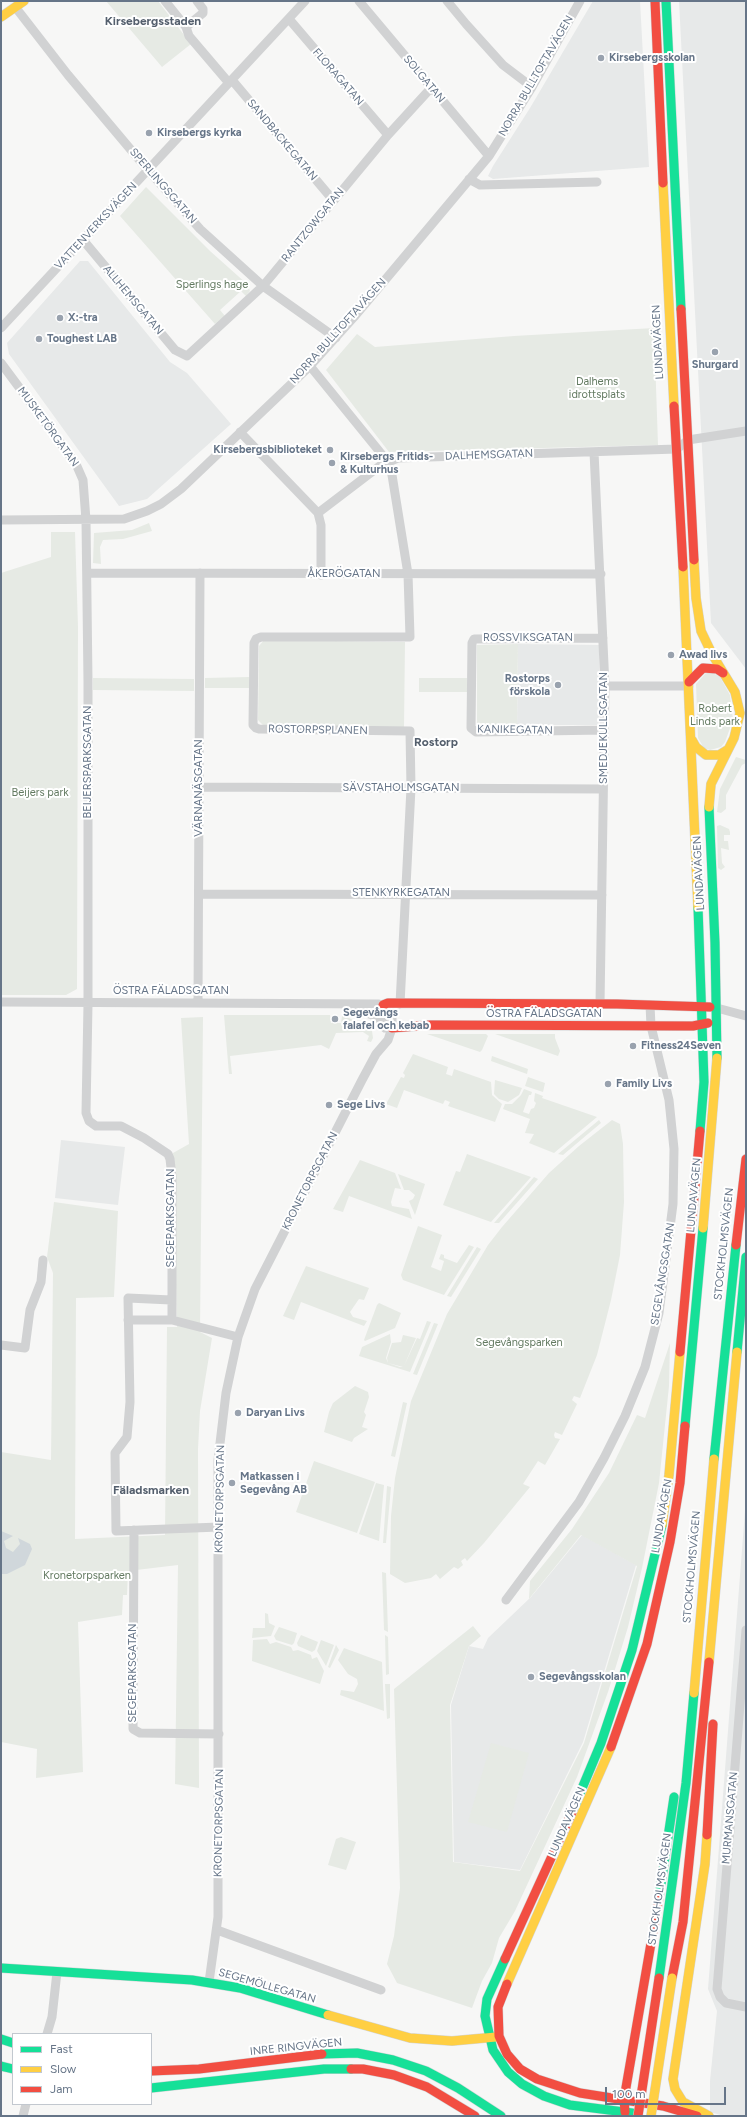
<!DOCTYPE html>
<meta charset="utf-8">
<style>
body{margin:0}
#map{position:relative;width:747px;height:2117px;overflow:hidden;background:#f7f7f6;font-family:Figtree,sans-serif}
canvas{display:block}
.frame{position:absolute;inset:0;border:2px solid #667588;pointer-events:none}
.legend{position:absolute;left:12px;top:2033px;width:140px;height:72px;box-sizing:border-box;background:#fff;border:1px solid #c2c8cf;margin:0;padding:5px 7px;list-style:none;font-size:12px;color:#667588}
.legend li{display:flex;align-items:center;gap:8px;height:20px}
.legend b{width:20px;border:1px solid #c2c8cf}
.scale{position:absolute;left:605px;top:2087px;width:121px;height:18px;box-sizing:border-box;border:2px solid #667588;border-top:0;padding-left:5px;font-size:12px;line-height:14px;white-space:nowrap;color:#667588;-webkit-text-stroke:3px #fff;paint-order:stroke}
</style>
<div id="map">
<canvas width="747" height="2117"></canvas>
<div class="frame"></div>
<ul class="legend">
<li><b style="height:5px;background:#16e098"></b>Fast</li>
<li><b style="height:5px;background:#ffcf43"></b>Slow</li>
<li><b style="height:5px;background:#f24e42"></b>Jam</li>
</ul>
<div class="scale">100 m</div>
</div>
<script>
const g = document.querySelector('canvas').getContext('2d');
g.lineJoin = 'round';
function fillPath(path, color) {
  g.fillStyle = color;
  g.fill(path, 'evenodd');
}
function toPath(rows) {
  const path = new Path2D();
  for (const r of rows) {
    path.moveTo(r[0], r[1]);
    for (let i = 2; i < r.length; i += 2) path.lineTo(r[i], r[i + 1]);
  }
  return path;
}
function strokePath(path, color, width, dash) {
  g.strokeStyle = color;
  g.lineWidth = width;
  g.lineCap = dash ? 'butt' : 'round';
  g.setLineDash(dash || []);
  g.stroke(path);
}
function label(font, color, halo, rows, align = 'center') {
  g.font = font + ' Figtree,sans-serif';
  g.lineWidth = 4;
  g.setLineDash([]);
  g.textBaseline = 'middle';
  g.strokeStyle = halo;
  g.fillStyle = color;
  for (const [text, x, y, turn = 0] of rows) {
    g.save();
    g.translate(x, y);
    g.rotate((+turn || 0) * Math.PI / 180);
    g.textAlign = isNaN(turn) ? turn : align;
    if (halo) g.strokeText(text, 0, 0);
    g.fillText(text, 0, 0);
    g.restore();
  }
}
fillPath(toPath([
 [593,1,640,1,649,167,493,179,488,176,493,166,530,108],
 [679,1,746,1,746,669,711,623],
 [80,261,88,261,170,362,187,373,231,424,147,499,119,506,9,354,7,343],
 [518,644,599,645,600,725,517,725],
 [61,1140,125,1147,118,1205,55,1198],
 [746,1498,746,2116,724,2116,710,2112,710,2081,717,2011,708,1989],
 [582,1535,636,1565,583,1742,520,1870,454,1862,451,1705,469,1646,483,1649,488,1638,531,1597]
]), '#e7e9e9');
fillPath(toPath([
 [106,1,158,1,191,44,162,67],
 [146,187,210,251,247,284,250,291,246,296,241,291,220,310,225,316,215,324,120,216],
 [654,328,658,445,389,452,326,370,357,334,375,347,514,336],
 [149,523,152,531,123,539,103,540,100,547,101,564,93,563,94,533,132,530],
 [51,532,75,532,78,627,77,989,66,995,1,995,1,573,51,557],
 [264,640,405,642,404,727,265,727,258,720,259,646],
 [518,644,517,725,477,725,477,645],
 [711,672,720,677,730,695,733,720,725,742,721,747,710,750,704,748,698,738,696,684,705,674],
 [249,677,249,688,205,688,205,678],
 [93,678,194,679,194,691,93,690],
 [419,678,467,678,467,692,419,692],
 [736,757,746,760,746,763,742,765,726,795,726,809,721,813,717,812,720,789],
 [720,825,729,829,730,832,730,835,724,835,724,841,728,841,729,850,721,848,722,863,725,867,721,870,718,868,717,826],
 [224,1015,330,1015,331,1023,341,1023,342,1016,345,1016,369,1028,372,1031,373,1038,371,1042,367,1041,369,1036,363,1032,336,1033,329,1049,321,1045,230,1056,232,1074,229,1074],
 [203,1017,200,1332,212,1338,200,1411,198,1449,199,1788,175,1784,178,1565,128,1571,127,1595,123,1595,122,1615,78,1622,83,1772,36,1778,37,1749,1,1742,1,1452,51,1460,53,1273,47,1257,54,1202,118,1211,114,1297,76,1298,75,1539,165,1535,167,1327,177,1327,173,1153,189,1144,181,1018],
 [427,1034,486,1034,488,1036,482,1050,480,1052],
 [495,1034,555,1034,555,1038,560,1051,558,1056],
 [413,1054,448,1067,446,1074,452,1076,454,1069,491,1082,492,1095,502,1104,495,1122,448,1106,450,1102,445,1100,443,1104,404,1090,397,1108,386,1104,401,1077,404,1078,405,1075,403,1073],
 [492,1056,528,1069,527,1074,491,1061],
 [528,1077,545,1083,543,1092,525,1086],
 [495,1080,522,1088,519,1095,508,1102,499,1099,494,1094],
 [524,1089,532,1092,531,1095,529,1095,523,1112,529,1114,531,1109,534,1108,536,1103,534,1101,535,1093,543,1096,542,1098,597,1117,554,1153,529,1143,534,1134,525,1133,530,1119,503,1109,505,1104,512,1104,521,1095],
 [599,1120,601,1123,563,1155,558,1154],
 [612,1120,620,1124,623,1144,624,1202,620,1255,611,1300,597,1355,580,1398,574,1396,572,1400,577,1404,562,1435,555,1432,554,1435,555,1438,560,1439,545,1465,538,1461,523,1484,530,1487,484,1543,467,1561,465,1558,461,1561,463,1565,458,1569,454,1567,440,1579,436,1574,431,1578,405,1583,390,1574,391,1516,395,1478,411,1401,447,1314,488,1245,502,1227,549,1173,579,1146],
 [467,1154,531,1177,491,1222,443,1205,456,1171,460,1172],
 [360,1160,395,1173,401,1189,395,1188,391,1202,392,1206,409,1209,412,1219,349,1196,343,1212,333,1209],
 [398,1174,425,1184,415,1215,409,1201,413,1199,415,1195,409,1190,404,1190],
 [534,1177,538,1179,499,1223,494,1223],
 [418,1226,442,1235,431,1267,441,1271,444,1261,439,1259,441,1254,444,1255,444,1258,457,1263,469,1245,474,1247,444,1295,403,1280,401,1275],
 [477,1247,481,1249,451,1297,447,1296],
 [306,1266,369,1288,364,1300,359,1299,350,1312,353,1317,367,1321,364,1326,301,1302,294,1320,283,1316],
 [379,1303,401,1313,395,1328,365,1341,364,1340,377,1305],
 [427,1321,431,1322,410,1372,359,1356,362,1347,390,1334,391,1342,386,1358,388,1363,400,1367,403,1367,388,1363,387,1358,392,1343,401,1342,403,1335,416,1338,404,1366,417,1338,420,1339],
 [434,1323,438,1324,417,1375,413,1374],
 [670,1343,669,1386,659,1483,642,1568,628,1627,608,1692,577,1777,515,1911,499,1938,492,1963,482,1981,472,2008,397,1983,387,1964,394,1936,400,1888,394,1689,473,1626,481,1636,469,1646,450,1705,453,1862,520,1871,584,1743,637,1566,581,1535,529,1599,530,1581,572,1529,609,1473,637,1415,645,1418],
 [355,1386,368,1392,369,1397,364,1412,366,1415,362,1427,368,1429,354,1438,352,1442,324,1432,329,1412,333,1403],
 [403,1402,407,1403,395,1457,391,1456],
 [314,1461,375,1482,357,1533,296,1512],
 [376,1483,384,1485,379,1541,359,1534],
 [387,1486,391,1487,386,1543,383,1543],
 [382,1572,386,1573,388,1632,384,1630],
 [265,1613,268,1614,269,1623,275,1626,271,1636,252,1638,253,1628,265,1628],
 [279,1627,297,1633,294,1643,292,1645,276,1640,274,1636],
 [301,1635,318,1642,315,1650,312,1652,298,1646,297,1643],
 [385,1635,388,1637,389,1674,386,1675],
 [267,1639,270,1644,276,1642,291,1647,293,1651,298,1650,311,1655,312,1659,317,1657,324,1671,320,1684,252,1661,253,1640],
 [321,1640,334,1645,326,1666,317,1651],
 [336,1645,339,1650,330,1668,328,1667],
 [344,1648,382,1662,384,1711,340,1695,341,1690,354,1692,358,1684,357,1679,348,1674,338,1660],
 [385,1684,390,1684,390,1718,387,1719],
 [491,1743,529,1753,507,1832,468,1822],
 [341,1837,356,1842,346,1870,328,1865,336,1839]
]), '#e6eae4');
fillPath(toPath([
 [1,1531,13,1536,4,1541,6,1548,13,1552,20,1544,18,1538,30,1544,32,1549,25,1565,7,1574,1,1574]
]), '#d0d7db');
const fast = toPath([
 [666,1,681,309],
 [709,807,715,943,717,1058],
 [698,907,704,1082,700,1131],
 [737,1352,746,1257],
 [685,1426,703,1228],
 [714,1459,736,1245],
 [573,1810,601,1743,632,1650,662,1525],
 [659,1897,674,1797],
 [505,1959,487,1999,485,2016,493,2050,508,2072,522,2084,544,2096,570,2105,632,2113],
 [1,1968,192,1980,240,1988,328,2015],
 [659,1978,686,1783,694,1693],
 [1,2039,13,2043],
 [322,2054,357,2053,393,2060,426,2071,458,2088,501,2116],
 [1,2066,13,2069],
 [151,2088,324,2069,351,2069]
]);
const slow = toPath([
 [1,17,24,1],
 [663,183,674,406],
 [694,560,696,598,701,631,712,654,735,692,740,713,734,738,711,784,709,807],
 [683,567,698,907],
 [692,740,696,747,706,755,719,755,727,750],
 [703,1228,717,1058],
 [662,1525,669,1475,680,1352],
 [709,1662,737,1352],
 [694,1693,714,1459],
 [707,1835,705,1864,673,2079,675,2089,683,2102,709,2116],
 [507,1984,611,1747],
 [328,2015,410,2038,452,2041,496,2037]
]);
const jam = toPath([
 [655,1,663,183],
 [681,309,694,560],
 [674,406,683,567],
 [689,682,703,668,717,669,723,673],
 [383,1005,388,1003,617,1004,710,1007],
 [392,1028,430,1025,693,1026,708,1023],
 [736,1245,746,1159],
 [680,1352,700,1131],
 [611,1747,647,1644,670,1542,680,1483,685,1426],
 [707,1835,713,1724],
 [505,1959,573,1810],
 [672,1978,683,1922,709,1662],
 [507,1984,498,2007,499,2036,507,2054,520,2069,537,2079,580,2093,663,2106,697,2116],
 [351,2069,363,2069,394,2075,427,2087,475,2116],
 [151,2071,199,2069,322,2054],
 [625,2112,624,2099,659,1897]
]);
strokePath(fast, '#d2d4d6', 10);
strokePath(slow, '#d2d4d6', 10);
strokePath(jam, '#d2d4d6', 10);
strokePath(toPath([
 [165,1,186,27,189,36,229,83],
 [359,1,489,156],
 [447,1,466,24,503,65,532,87],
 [16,8,68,75,142,163,200,229,263,286,336,338],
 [289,19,388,135],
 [186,27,203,13,203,9,197,1],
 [232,80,333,200],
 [469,179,480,185,597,182],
 [83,240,175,350,187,356,263,286,388,135,431,88],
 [1,328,305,1],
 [1,363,76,464,83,480,86,520,88,682,88,1004,86,1113,89,1121,96,1126,121,1126,144,1138,168,1154,170,1159,172,1177,172,1320],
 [310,366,388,462,392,475,408,574,410,637,261,637,256,639,254,643,253,725,256,728,259,729,410,731,411,788,400,1004],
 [240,432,318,513,321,525,321,575],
 [594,452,605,686,600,1004],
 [318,513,381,465,398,458,677,449,688,440,746,431],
 [1,520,124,519,147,511,161,504,181,489,310,366,354,317,489,156,532,87,580,1],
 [87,573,601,574],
 [603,638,474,639,472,643,471,728,476,732,604,730],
 [605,686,689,686],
 [199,787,603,789],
 [200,894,602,895],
 [1,1002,379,1004,388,1008,392,1017,392,1028,388,1040,376,1054,362,1080,255,1289,238,1337,226,1393,218,1460,218,1917,209,1982],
 [198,1002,200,573],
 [347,1006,375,1016,383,1022,385,1028,392,1028],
 [717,1008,746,1016],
 [171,1300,128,1298,130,1402,127,1437,115,1453,116,1531,219,1527],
 [128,1320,172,1320,238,1337],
 [1,1345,25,1348,30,1310,41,1282,43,1260],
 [134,1530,133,1729,140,1733,219,1734],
 [506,1600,579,1502,604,1458,625,1416,645,1367,659,1313,673,1204,674,1149,669,1100,651,1026,650,1005],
 [746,1630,717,1989,720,1997,726,2003,746,2007],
 [217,1930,381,1990],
 [47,2034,52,2017,57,1972],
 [23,2116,26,2104]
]), '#d1d2d3', 9);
strokePath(fast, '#16e098', 9);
strokePath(slow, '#ffcf43', 9);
strokePath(jam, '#f24e42', 9);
const slowBridge = toPath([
 [651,2116,672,1978]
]);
const jamBridge = toPath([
 [638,2116,659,1978]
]);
strokePath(slowBridge, '#d2d3d5', 10, []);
strokePath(jamBridge, '#d2d3d5', 10, []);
strokePath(slowBridge, '#ffcf43', 9);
strokePath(jamBridge, '#f24e42', 9);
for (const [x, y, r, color] of [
 [601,58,4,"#99a2ae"],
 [149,133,4,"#99a2ae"],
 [60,318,4,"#99a2ae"],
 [39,339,4,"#99a2ae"],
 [715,352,4,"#99a2ae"],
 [330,450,4,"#99a2ae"],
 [332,463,4,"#99a2ae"],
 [671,655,4,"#99a2ae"],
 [558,685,4,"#99a2ae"],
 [335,1019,4,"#99a2ae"],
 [633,1046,4,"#99a2ae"],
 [608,1084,4,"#99a2ae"],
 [329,1105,4,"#99a2ae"],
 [238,1413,4,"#99a2ae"],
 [232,1483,4,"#99a2ae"],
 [531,1677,4,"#99a2ae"]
]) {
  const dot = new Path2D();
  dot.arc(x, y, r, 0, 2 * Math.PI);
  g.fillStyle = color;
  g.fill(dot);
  strokePath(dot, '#fff', 1.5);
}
label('bold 11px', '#667588', '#fff', [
 ["Kirsebergsskolan",609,58],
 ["Kirsebergs kyrka",157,133],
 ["X:-tra",68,318],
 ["Toughest LAB",47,339],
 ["Shurgard",715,365,"center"],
 ["Kirsebergsbiblioteket",322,450,"right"],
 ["Kirsebergs Fritids-",340,457],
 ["& Kulturhus",340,470],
 ["Awad livs",679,655],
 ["Rostorps",550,679,"right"],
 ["förskola",550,692,"right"],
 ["Segevångs",343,1013],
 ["falafel och kebab",343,1026],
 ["Fitness24Seven",641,1046],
 ["Family Livs",616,1084],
 ["Sege Livs",337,1105],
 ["Daryan Livs",246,1413],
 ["Matkassen i",240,1477],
 ["Segevång AB",240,1490],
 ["Segevångsskolan",539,1677]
], 'left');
label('11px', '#667588', '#fff', [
 ["NORRA BULLTOFTAVÄGEN",536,76,-60],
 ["FLORAGATAN",338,77,49],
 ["SOLGATAN",424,79,50],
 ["SANDBACKEGATAN",282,140,50],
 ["SPERLINGSGATAN",163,186,49],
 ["RANTZOWGATAN",313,225,-51],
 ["VATTENVERKSVÄGEN",96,226,-47],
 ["ALLHEMSGATAN",133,300,50],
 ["NORRA BULLTOFTAVÄGEN",338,331,-48],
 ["LUNDAVÄGEN",658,342,-93],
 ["MUSKETÖRGATAN",48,427,54],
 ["DALHEMSGATAN",489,455,-2],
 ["ÅKERÖGATAN",344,574],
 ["ROSSVIKSGATAN",528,638],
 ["SMEDJEKULLSGATAN",604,728,-90],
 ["ROSTORPSPLANEN",318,730,1],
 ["KANIKEGATAN",515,730,1],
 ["BEIJERSPARKSGATAN",88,762,-90],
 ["VÄRNANÄSGATAN",199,788,-90],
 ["SÄVSTAHOLMSGATAN",401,788],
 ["LUNDAVÄGEN",699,873,-93],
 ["STENKYRKEGATAN",401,893],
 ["ÖSTRA FÄLADSGATAN",171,991],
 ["ÖSTRA FÄLADSGATAN",544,1014],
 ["KRONETORPSGATAN",310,1181,-63],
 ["LUNDAVÄGEN",694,1195,-85],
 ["SEGEPARKSGATAN",171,1218,-90],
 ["STOCKHOLMSVÄGEN",724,1244,-84],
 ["SEGEVÅNGSGATAN",663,1274,-81],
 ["KRONETORPSGATAN",220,1499,-89],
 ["LUNDAVÄGEN",662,1516,-80],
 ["STOCKHOLMSVÄGEN",692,1567,-85],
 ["SEGEPARKSGATAN",133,1673,-90],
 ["MURMANSGATAN",730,1818,-85],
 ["LUNDAVÄGEN",567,1822,-66],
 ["KRONETORPSGATAN",219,1823,-89],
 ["STOCKHOLMSVÄGEN",660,1889,-82],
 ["SEGEMÖLLEGATAN",267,1986,16],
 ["INRE RINGVÄGEN",296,2047,-6]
]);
label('11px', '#637a61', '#fff', [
 ["Sperlings hage",212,285],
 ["Dalhems",597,382],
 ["idrottsplats",597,395],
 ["Robert",715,709],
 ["Linds park",715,722],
 ["Beijers park",40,793],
 ["Segevångsparken",519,1343],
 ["Kronetorpsparken",87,1576]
]);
label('bold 12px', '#545f6d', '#fff', [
 ["Kirsebergsstaden",153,21],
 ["Rostorp",436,742],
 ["Fäladsmarken",151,1490]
]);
</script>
